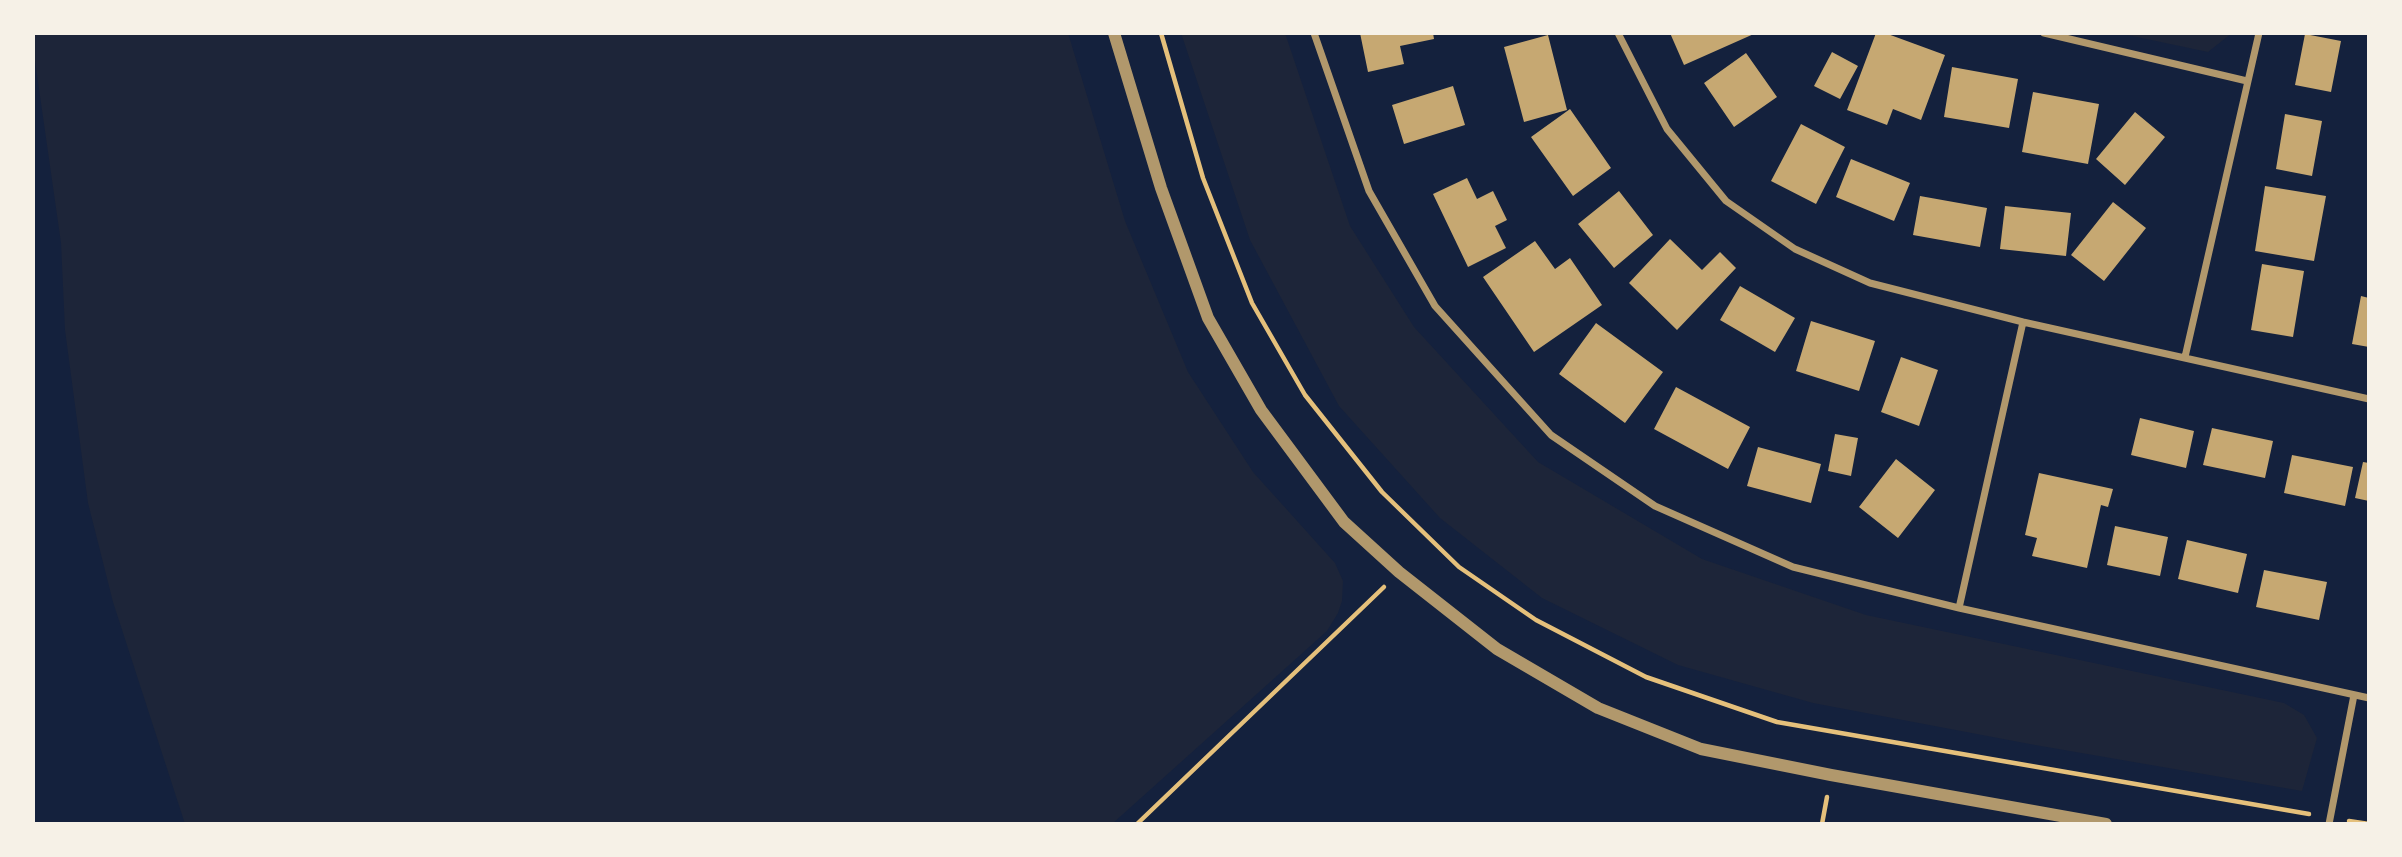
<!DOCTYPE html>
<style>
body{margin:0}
#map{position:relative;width:2402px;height:857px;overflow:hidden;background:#14213d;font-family:"Varela Round",sans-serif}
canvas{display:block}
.frame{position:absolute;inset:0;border:35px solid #f6f1e7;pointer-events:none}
</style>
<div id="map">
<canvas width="2402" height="857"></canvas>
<div class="frame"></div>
</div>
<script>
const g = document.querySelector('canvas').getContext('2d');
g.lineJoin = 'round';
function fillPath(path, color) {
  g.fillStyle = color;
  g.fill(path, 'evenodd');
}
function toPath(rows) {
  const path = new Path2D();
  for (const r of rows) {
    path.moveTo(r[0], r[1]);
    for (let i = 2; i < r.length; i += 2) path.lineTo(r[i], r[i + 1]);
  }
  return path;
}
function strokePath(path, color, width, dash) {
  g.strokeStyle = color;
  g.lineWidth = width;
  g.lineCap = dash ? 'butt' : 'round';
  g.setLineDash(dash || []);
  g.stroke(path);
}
fillPath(toPath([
 [33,33,1068,33,1125,221,1188,372,1253,472,1335,563,1343,581,1342,601,1338,613,1327,631,1112,824,185,824,113,602,88,503,65,330,61,243,33,47],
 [1181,33,1285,33,1350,226,1414,327,1538,462,1702,559,1866,615,2284,703,2304,715,2317,738,2302,791,2035,745,1813,703,1678,665,1542,598,1440,518,1339,406,1250,240],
 [2118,33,2232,33,2208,52]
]), '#1d2539');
fillPath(toPath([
 [1360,33,1433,33,1434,39,1400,46,1404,64,1368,72],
 [1670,33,1756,33,1684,65],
 [1876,33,1885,33,1945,55,1921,120,1893,109,1887,125,1847,110],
 [2305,34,2341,41,2331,92,2295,85],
 [1548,35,1567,110,1524,122,1504,47],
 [1832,52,1858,66,1840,99,1814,86],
 [1746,53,1777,97,1734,127,1704,83],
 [1952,67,2018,79,2009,128,1944,117],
 [1453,86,1465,125,1404,144,1392,105],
 [2033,92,2099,104,2088,164,2022,152],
 [1570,109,1611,168,1573,196,1531,137],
 [2135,112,2165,137,2125,185,2096,159],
 [2285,114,2322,121,2312,176,2276,169],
 [1801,124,1845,147,1816,204,1771,181],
 [1851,159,1910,183,1894,221,1836,197],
 [1467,178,1477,199,1493,191,1507,220,1495,226,1506,248,1468,267,1433,194],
 [2265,186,2326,196,2314,261,2255,251],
 [1619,191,1653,235,1614,268,1578,224],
 [1920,196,1987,208,1980,247,1913,235],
 [2113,202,2146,228,2104,281,2071,255],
 [2005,206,2071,213,2066,256,2000,249],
 [1670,239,1702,270,1720,252,1736,268,1677,330,1629,283],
 [1535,241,1555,269,1570,258,1602,305,1534,352,1483,277],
 [2262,264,2304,271,2293,337,2251,330],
 [1740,286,1795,318,1775,352,1720,320],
 [2361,296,2369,298,2369,347,2352,344],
 [1811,321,1875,341,1859,391,1796,371],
 [1596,323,1663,372,1625,423,1559,374],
 [1901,357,1938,370,1919,426,1881,412],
 [1676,387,1750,427,1728,469,1654,429],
 [2140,418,2194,431,2186,468,2131,455],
 [2212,428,2273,441,2265,478,2203,465],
 [1835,434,1858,438,1851,476,1828,471],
 [1758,447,1821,464,1811,503,1747,486],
 [2292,455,2353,467,2345,506,2284,493],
 [1896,459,1935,490,1898,538,1859,507],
 [2363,462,2369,463,2369,501,2355,498],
 [2039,473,2113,489,2108,507,2101,505,2087,568,2032,556,2037,538,2025,535],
 [2115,526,2168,537,2160,576,2107,565],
 [2187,540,2247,554,2238,593,2178,579],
 [2264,570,2327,582,2319,620,2256,607]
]), '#c6a872');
strokePath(toPath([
 [1161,33,1203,178,1252,303,1305,395,1382,492,1459,567,1536,620,1646,677,1777,722,2309,814],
 [2349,821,2369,824],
 [1137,824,1384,587],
 [1822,824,1827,797]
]), '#e5c07b', 4.5);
strokePath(toPath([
 [1314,33,1369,191,1435,306,1551,435,1655,506,1793,567,1959,608,2369,698],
 [1618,33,1667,129,1726,201,1795,249,1870,283,2023,322,2369,399],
 [2044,33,2247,81],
 [2185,357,2259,33],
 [1959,608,2023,322],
 [2329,824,2354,695]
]), '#b1986c', 7);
strokePath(toPath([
 [1114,33,1161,188,1208,318,1261,410,1344,522,1399,572,1497,649,1598,708,1701,749,1831,775,2106,824]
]), '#b1986c', 12);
</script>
